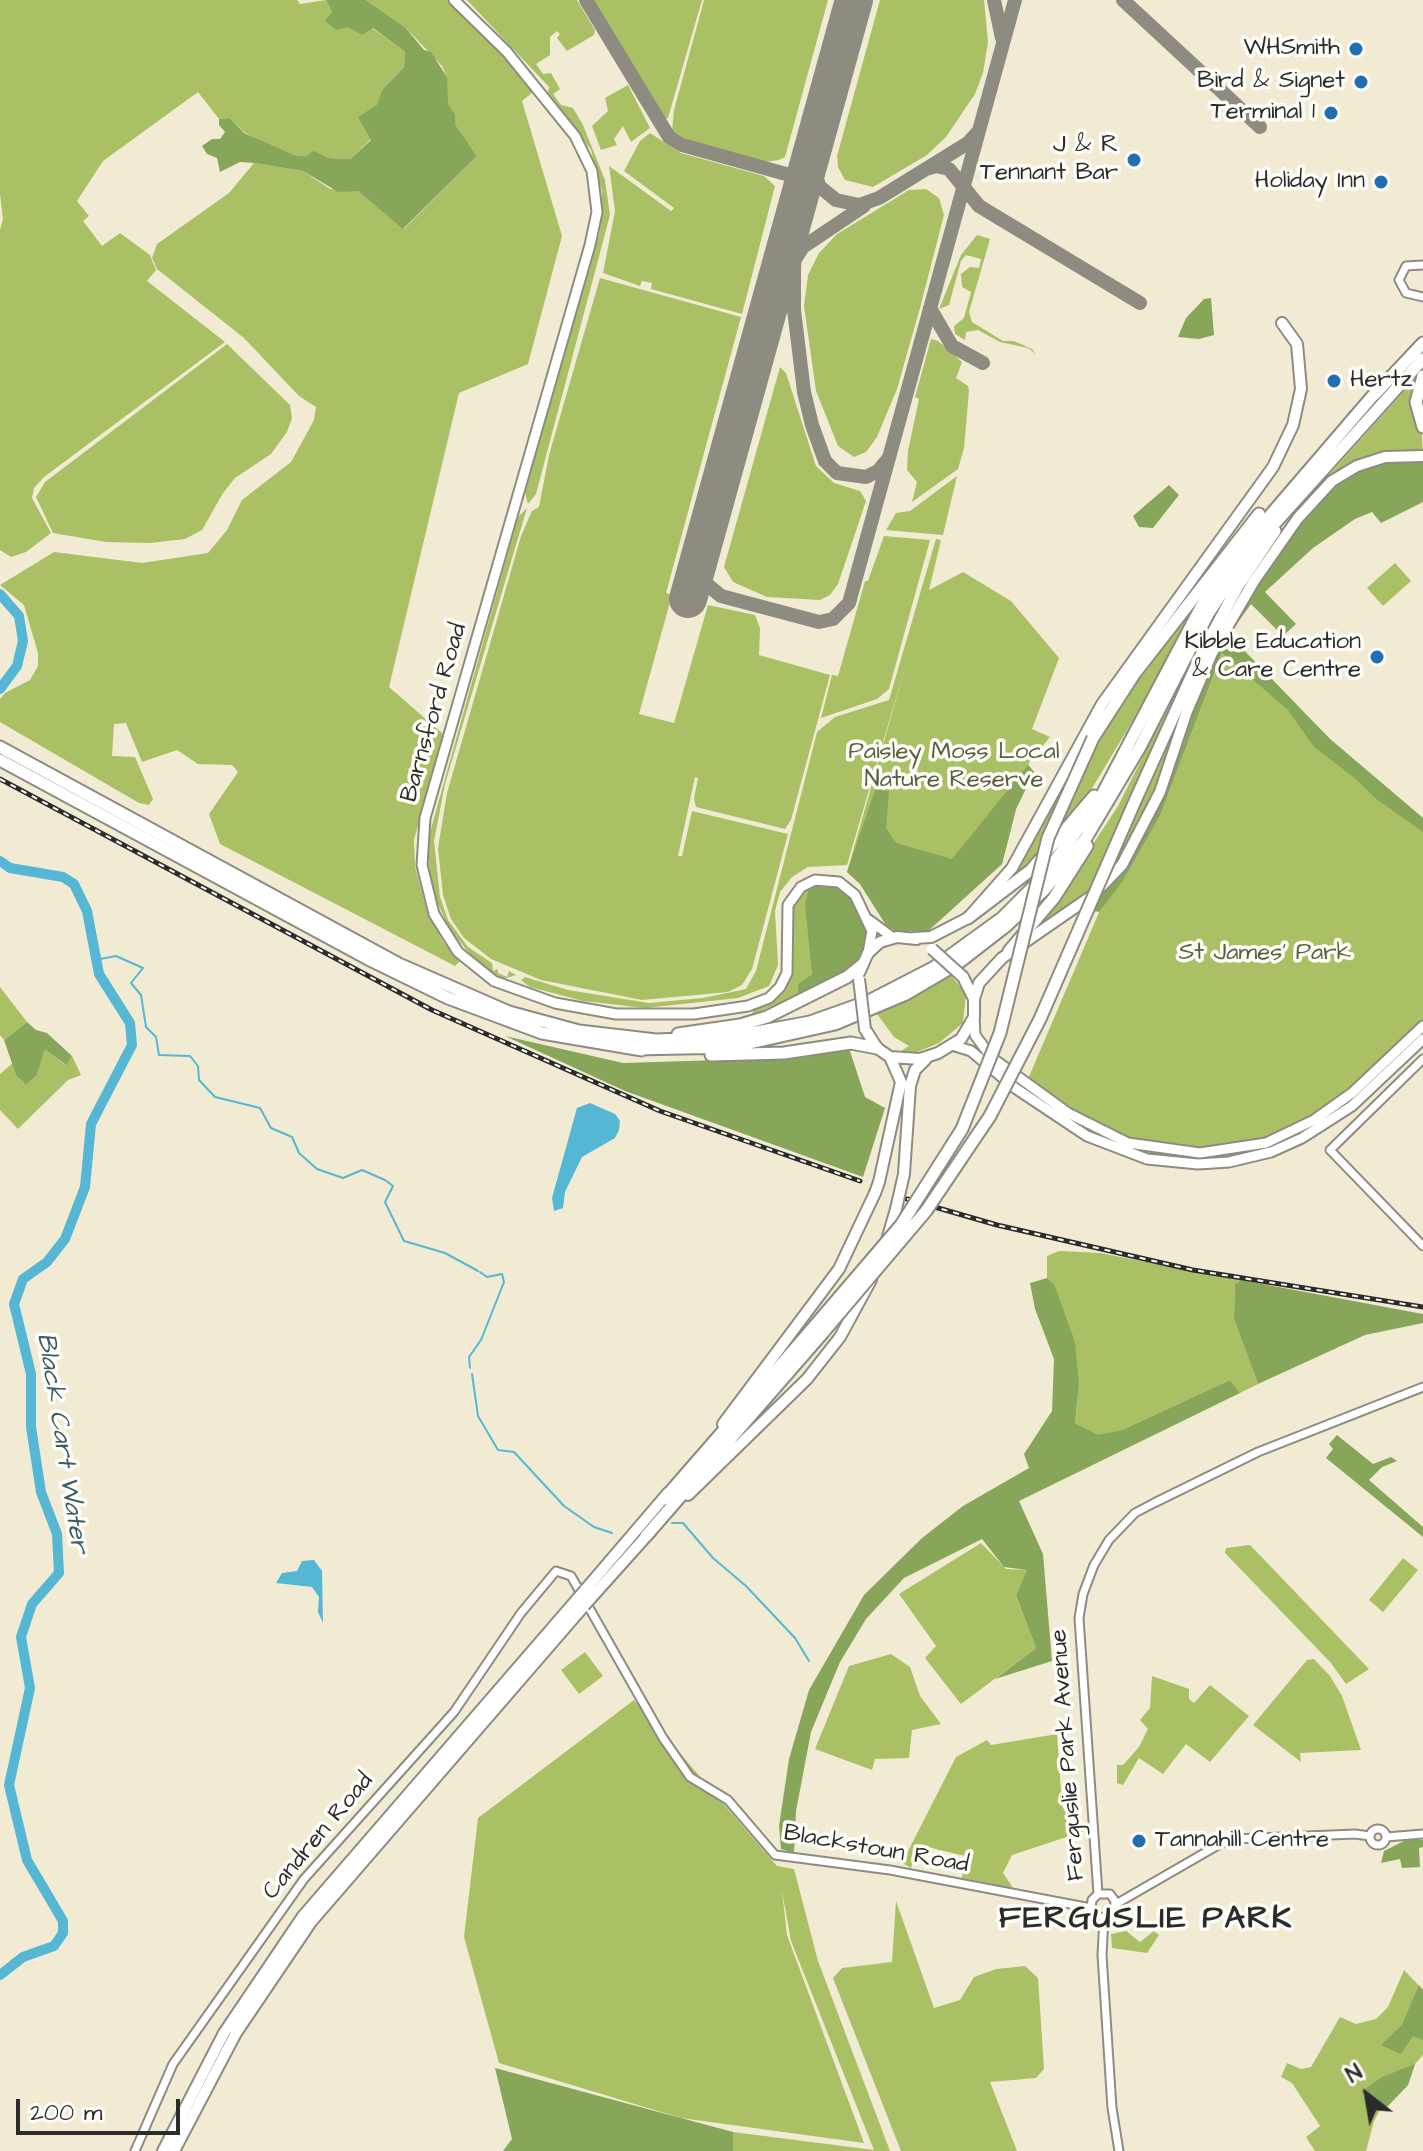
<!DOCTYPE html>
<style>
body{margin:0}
#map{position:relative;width:1423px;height:2151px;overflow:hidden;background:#f2ebd4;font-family:"Architects Daughter",sans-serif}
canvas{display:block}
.north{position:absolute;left:1327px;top:2055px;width:80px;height:80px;-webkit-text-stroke:6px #fdfcf7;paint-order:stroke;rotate:329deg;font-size:22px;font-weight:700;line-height:32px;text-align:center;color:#2b2b2b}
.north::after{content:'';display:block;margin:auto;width:28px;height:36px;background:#2b2b2b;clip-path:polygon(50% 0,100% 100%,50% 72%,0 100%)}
.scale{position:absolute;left:16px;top:2099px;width:164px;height:36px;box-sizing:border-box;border:4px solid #2b2b2b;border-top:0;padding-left:10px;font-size:24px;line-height:28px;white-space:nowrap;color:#2b2b2b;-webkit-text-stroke:6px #fdfcf7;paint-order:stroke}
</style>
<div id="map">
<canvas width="1423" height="2151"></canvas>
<div class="north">N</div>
<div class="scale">200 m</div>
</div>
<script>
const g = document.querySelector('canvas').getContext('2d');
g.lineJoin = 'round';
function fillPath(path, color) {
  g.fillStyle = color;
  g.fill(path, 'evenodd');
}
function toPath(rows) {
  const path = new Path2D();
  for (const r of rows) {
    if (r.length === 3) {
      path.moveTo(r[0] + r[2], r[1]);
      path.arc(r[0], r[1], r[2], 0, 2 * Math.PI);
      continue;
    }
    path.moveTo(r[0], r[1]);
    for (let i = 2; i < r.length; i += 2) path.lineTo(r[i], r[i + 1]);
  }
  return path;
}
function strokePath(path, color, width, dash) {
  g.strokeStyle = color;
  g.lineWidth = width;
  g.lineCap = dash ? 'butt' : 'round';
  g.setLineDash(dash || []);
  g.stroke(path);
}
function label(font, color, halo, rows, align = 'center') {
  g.font = font + ' "Architects Daughter",sans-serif';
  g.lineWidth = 7;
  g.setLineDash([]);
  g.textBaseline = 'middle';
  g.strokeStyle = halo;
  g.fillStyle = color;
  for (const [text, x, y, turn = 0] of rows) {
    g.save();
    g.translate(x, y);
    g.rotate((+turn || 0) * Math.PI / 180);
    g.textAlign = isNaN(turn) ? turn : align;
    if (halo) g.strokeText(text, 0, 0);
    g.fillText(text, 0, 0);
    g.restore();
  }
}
fillPath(toPath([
 [0,0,297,0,300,4,326,0,332,12,349,27,372,28,405,52,404,67,383,89,371,139,350,159,329,158,315,152,306,156,294,155,266,144,244,132,230,118,219,119,198,92,103,161,77,201,89,216,83,221,102,246,120,233,150,255,156,270,147,281,225,342,44,477,34,488,32,498,51,533,26,552,11,557,0,550,0,230,3,219,0,194],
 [356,0,449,0,497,48,533,92,522,101,562,236,528,364,459,393,389,687,443,734,414,840,415,866,427,912,444,943,460,961,455,966,220,844,209,814,238,772,232,765,198,764,177,750,142,762,126,723,114,724,112,756,135,757,153,799,149,805,139,803,0,722,0,699,5,693,30,680,38,666,38,653,24,605,0,585,54,552,142,563,208,553,227,530,242,500,291,462,314,420,316,407,299,396,244,338,157,269,152,258,157,244,229,193,254,163,303,171,330,189,358,191,404,229,477,156,455,124,455,114,447,104,447,77,442,66,405,27,366,0],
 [467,0,577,0,595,30,594,35,567,51,557,38,560,34,557,31,550,37,550,55,536,64,543,74,551,73,560,89,553,94,561,105,573,108,583,125,605,180,610,215,536,494,528,504,525,492,600,231,602,192,591,150,548,92,549,87],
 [593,0,702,0,668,118,662,119],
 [704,0,828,0,785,157,779,160,764,162,691,142,672,131,674,110],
 [880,0,984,0,988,42,983,73,975,94,946,137,927,155,873,187,845,180,838,167,837,156],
 [628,85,650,128,631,142,623,126,614,139,617,145,601,150,592,126,608,111,605,98],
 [650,133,681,153,764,176,775,186,742,314,651,289,652,283,642,281,640,286,603,273,615,211,609,166,671,211,674,208,624,171,640,141],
 [926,189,939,198,944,215,920,308,897,389,877,437,866,452,854,457,838,446,816,391,804,306,808,275,819,253,837,234,909,190],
 [977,235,990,239,969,312,972,322,1003,341,1014,341,1032,349,1036,354,1028,348,1000,342,978,330,966,332,965,340,955,334,954,326,964,318,971,292,962,287,961,274,970,267,979,268,981,259,966,255,961,261,949,305,939,309,961,255],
 [600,278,741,317,666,593,672,595,639,714,674,723,708,605,755,615,760,628,759,655,830,675,791,820,785,829,696,807,694,798,698,778,695,777,678,856,682,856,692,811,788,834,752,969,742,985,728,992,642,1000,541,980,491,959,464,938,451,919,443,895,438,848,447,793,521,536,532,511,539,507,549,455],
 [931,339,938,341,962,362,956,378,968,386,969,391,964,448,958,469,912,502,917,482,907,470,908,451,919,399,915,397],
 [227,344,290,405,292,418,287,432,271,454,235,478,223,493,202,530,185,539,150,543,106,542,53,533,36,497,45,482],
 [780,367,786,373,816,466,834,483,860,491,866,501,838,584,830,595,820,600,767,597,733,582,724,567],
 [1418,376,1423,453,1392,452,1365,458,1320,485],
 [957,476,943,535,886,530,896,513,910,511],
 [527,508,445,784,434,841,440,897,448,920,468,947,492,963,493,971,498,969,498,973,507,977,509,971,516,975,503,979,475,960,450,930,431,889,427,843,518,517],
 [884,536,930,540,889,689,877,699,821,718,832,675,838,676,865,581,868,581],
 [936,539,941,540,929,590,963,572,1011,601,1059,658,1032,729,1050,737,1028,764,1034,772,1016,809,1002,864,928,931,896,931,886,925,860,884,847,872,906,664,847,865,808,867,792,877,780,892,775,911,778,965,769,986,738,998,645,1008,583,1001,530,987,521,980,525,977,568,990,649,1003,703,998,746,989,756,971,817,732,835,717,889,700],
 [1395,563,1411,581,1383,606,1367,588],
 [1234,585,1178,691,1131,798,1141,803,1191,690,1152,802,1129,846,1090,893,1038,928,1118,806,1203,637],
 [1201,595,1141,707,1091,790,1069,820,1003,891,1038,833,1087,736],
 [1229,635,1330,739,1423,818,1423,1022,1320,1113,1265,1140,1199,1150,1183,1144,1149,1141,1147,1144,1119,1135,1079,1114,1028,1079,1103,903,1123,881,1160,816],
 [810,884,812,974,798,984,797,995,752,1015,754,1007,782,994,788,981,792,968,789,915,793,900],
 [950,974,966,994,963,1023,939,1043,912,1054,898,1053,909,1046,894,1037,877,1014],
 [0,987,27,1022,4,1040,0,1035],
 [45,1048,65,1065,72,1056,81,1075,68,1080,18,1129,0,1110,0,1074,14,1062,16,1075,26,1085,37,1075],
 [1059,1251,1100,1253,1241,1280,1235,1284,1234,1319,1258,1384,1240,1393,1230,1380,1122,1430,1098,1436,1075,1423,1079,1385,1054,1284,1047,1278,1047,1256],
 [981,1543,1006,1569,1028,1570,1016,1597,1036,1648,961,1704,925,1658,936,1646,899,1594],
 [1250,1545,1369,1669,1346,1684,1331,1663,1225,1553,1226,1548],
 [1403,1558,1418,1570,1383,1612,1369,1600],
 [585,1652,603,1676,579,1694,561,1670],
 [891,1654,910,1667,920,1696,941,1724,912,1730,909,1758,875,1759,872,1770,815,1749,849,1666],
 [1314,1659,1330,1676,1342,1696,1361,1750,1300,1753,1301,1762,1253,1725,1307,1660],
 [1152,1676,1189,1689,1189,1699,1194,1703,1210,1685,1249,1716,1210,1762,1186,1744,1163,1774,1139,1758,1123,1785,1117,1783,1117,1765,1123,1765,1139,1747,1148,1729,1140,1720,1150,1708],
 [634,1700,777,1866,794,1869,818,1961,890,2151,733,2151,733,2132,874,2150,791,1941,782,1891,787,1935,864,2143,681,2118,499,2063,464,1937,478,1818],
 [1057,1734,1062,1806,1072,1823,1087,1823,1088,1830,1012,1855,1003,1873,1013,1888,962,1878,965,1856,923,1846,914,1856,911,1868,902,1863,956,1757,987,1740,991,1745],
 [896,1901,934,2008,960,2000,974,1977,996,1969,1025,1966,1038,1978,1044,2069,1036,2078,990,2082,1017,2151,901,2151,833,1978,842,1968,892,1962],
 [1126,1931,1140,1942,1154,1931,1159,1935,1147,1953,1112,1948,1111,1934],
 [1404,1970,1423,1990,1423,2055,1415,2064,1408,2085,1386,2108,1381,2108,1374,2121,1366,2151,1315,2151,1306,2137,1320,2126,1292,2083,1281,2077,1287,2063,1301,2069,1311,2067,1340,2017,1356,2024,1376,2019,1388,2007]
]), '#aac065');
fillPath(toPath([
 [326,0,366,0,405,27,424,50,431,52,447,77,448,104,455,114,455,124,477,156,403,229,358,191,338,192,303,171,254,163,240,162,220,172,217,158,207,154,202,146,212,139,220,139,225,132,219,125,219,119,230,118,244,133,294,155,306,156,314,151,329,158,350,159,371,140,358,117,377,105,383,89,404,67,405,52,373,28,362,35,348,27,336,30,325,21,332,12],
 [1211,298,1214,335,1199,339,1178,337,1186,318,1204,299],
 [1423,459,1423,502,1381,523,1372,512,1355,519,1313,548,1265,592,1296,624,1283,636,1251,604,1229,635,1330,739,1423,818,1423,832,1375,798,1356,779,1314,747,1288,710,1222,653,1160,816,1123,881,1099,912,1094,911,1101,892,1127,862,1220,645,1255,583,1316,502,1336,483,1380,462],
 [1169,485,1179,495,1153,528,1139,527,1133,516],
 [1028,765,1034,772,1016,809,1002,864,928,931,896,931,886,925,860,884,847,872,875,790,889,791,886,828,896,843,952,859],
 [832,882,853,897,870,941,852,968,797,995,798,984,812,974,805,904,810,884],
 [27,1022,36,1030,47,1033,72,1056,66,1065,45,1049,37,1075,26,1085,16,1075,4,1040],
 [505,1036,623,1063,783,1058,848,1045,865,1097,885,1108,863,1177,625,1091],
 [1047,1278,1054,1284,1075,1342,1079,1385,1075,1423,1098,1435,1122,1430,1230,1380,1240,1393,1019,1501,1043,1554,1052,1661,995,1679,1036,1648,1016,1596,1027,1570,1004,1567,982,1539,904,1578,866,1619,840,1662,811,1732,796,1811,794,1853,781,1849,779,1826,789,1759,809,1690,864,1595,922,1538,963,1506,1029,1468,1024,1454,1052,1411,1054,1359,1035,1309,1030,1283],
 [1241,1280,1423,1314,1423,1323,1365,1335,1258,1384,1234,1319,1235,1284],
 [1337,1435,1373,1464,1391,1457,1397,1461,1382,1467,1369,1480,1423,1527,1423,1537,1326,1458,1333,1449,1329,1444],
 [1406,1840,1423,1840,1423,1847,1419,1848,1420,1867,1402,1868,1400,1859,1381,1863,1384,1851],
 [1419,1985,1423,1990,1423,2040,1413,2036,1401,2054,1381,2045,1402,2025],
 [1415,2064,1408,2085,1386,2108,1361,2092,1382,2077],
 [495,2068,733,2132,733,2151,503,2151,512,2139]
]), '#87a65a');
fillPath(toPath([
 [590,1103,615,1114,620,1121,619,1130,615,1138,582,1157,565,1192,563,1208,554,1211,552,1198,577,1108],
 [314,1560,322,1571,323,1623,318,1612,319,1597,312,1587,276,1583,282,1573,297,1571,302,1561]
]), '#55b7d4');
strokePath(toPath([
 [95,960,116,956,143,968,131,983,141,995,146,1027,156,1037,159,1055,190,1056,198,1066,199,1080,215,1097,260,1108,271,1128,292,1137,299,1153,317,1169,343,1178,362,1170,385,1180,393,1186,385,1202,404,1241,445,1253,478,1271],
 [470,1368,469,1357,481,1340,504,1282,502,1274,487,1277,480,1272],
 [472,1374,478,1416,498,1450,514,1452,564,1506,594,1527,612,1533],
 [672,1523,683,1523,713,1558,746,1586,795,1638,809,1661]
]), '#55b7d4', 2);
strokePath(toPath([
 [0,594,19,616,23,641,17,666,0,689],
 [0,861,10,868,63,877,74,884,87,911,99,974,130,1023,132,1045,91,1124,85,1187,65,1239,47,1262,23,1279,14,1304,31,1374,31,1427,41,1492,57,1534,59,1573,32,1604,21,1637,30,1688,9,1785,27,1860,63,1921,63,1933,54,1946,23,1957,0,1975]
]), '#55b7d4', 10);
strokePath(toPath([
 [586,0,669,137,682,145,804,179],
 [994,0,1002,38],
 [1123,0,1260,127],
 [812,150,812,168,820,187,836,200,859,205,879,198,968,143,977,133],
 [926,169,936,166,949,169,979,206,1140,303],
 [801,189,794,268,794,310,804,392,812,425,825,461,837,473,866,477,878,471,888,459],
 [772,295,803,247,864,206],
 [930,308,952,346,983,363],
 [699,558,704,582,721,596,819,622,833,619,849,603,1015,0]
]), '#8e8b80', 14);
strokePath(toPath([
 [688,599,854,0]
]), '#8e8b80', 38);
const tertiary = toPath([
 [1423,265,1406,266,1399,280,1406,293,1423,297],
 [1423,1059,1330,1150,1423,1246],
 [1378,1837,8],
 [1386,1837,1423,1834],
 [1098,1894,1079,1618,1083,1594,1094,1565,1109,1540,1135,1513,1154,1503,1258,1452,1423,1387],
 [1098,1894,1110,1894,1115,1901,1114,1913,1104,1918],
 [1098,1894,1092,1900,1091,1908,1096,1916,1104,1918],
 [1116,1904,1220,1844,1234,1839,1355,1834,1370,1836],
 [1104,1918,1102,1955,1112,2108,1119,2151],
 [135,2151,173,2064,304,1879,454,1712,521,1613,556,1571,571,1576,663,1738,690,1777,728,1800,775,1855,890,1870,1091,1908]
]);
const primary = toPath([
 [454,0,507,52,575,136,592,171,597,212,590,245,425,818,422,865,434,914,458,952,494,981,555,1003,616,1014,694,1014,748,1006,769,998,780,987,787,973,788,905,801,887,815,880,839,882,855,895,872,931,868,953],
 [869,920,892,937],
 [974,1017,975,1035,992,1058,1068,1113,1128,1143,1200,1153,1266,1143,1314,1120,1352,1093,1423,1026],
 [952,1045,971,1051,1015,1088,1087,1136,1147,1159,1198,1164,1229,1162,1271,1152,1302,1138,1352,1106,1423,1039]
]);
const trunk = toPath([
 [914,938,931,937,968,918,1012,868,1102,704,1273,467,1293,425,1301,389,1297,344,1282,323],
 [859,973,868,953,880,942,897,937,917,939],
 [974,999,979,983,1002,958,1093,895,1122,865,1160,792,1187,711,1212,653,1254,581,1298,518,1332,481,1357,466,1385,457,1423,456],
 [865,1029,877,1048,890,1057,920,1059,938,1053,961,1039,974,1017,974,999,963,977],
 [904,1174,910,1086,915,1070,926,1059],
 [879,1182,901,1082,890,1057],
 [887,1240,896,1209],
 [723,1424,839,1269,875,1193],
 [688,1495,807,1379,840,1337,871,1280],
 [585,1590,668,1493],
 [591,1598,651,1531],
 [163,2151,224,2033,303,1916,578,1598],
 [174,2151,236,2033,311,1922,584,1606]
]);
const motorway = toPath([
 [1423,376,1416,402,1423,427],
 [1374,395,1423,343],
 [1093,738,1135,673,1259,514],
 [0,747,399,964,509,1012,579,1031,656,1040,730,1037,810,1022,869,1001,933,968,1002,918,1041,879,1097,804,1200,609,1231,561,1376,392],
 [0,760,368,959,448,998,542,1033,642,1050],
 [1135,801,1202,653,1238,586,1275,531],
 [968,918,1031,870,1094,796],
 [1009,951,1054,898,1087,846],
 [678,1034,740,1025,767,1017,847,977,862,965],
 [636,1049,732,1047,835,1024,906,994,957,964,1006,926,1045,889,1086,838,1140,747,1208,614,1249,552,1423,359],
 [711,1055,784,1053,851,1043,877,1048],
 [664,1499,812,1329],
 [646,1536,821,1335]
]);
strokePath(tertiary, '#8e8b80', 11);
strokePath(primary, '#8e8b80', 13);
strokePath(trunk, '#8e8b80', 14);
strokePath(motorway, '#8e8b80', 15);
strokePath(tertiary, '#fff', 7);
strokePath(primary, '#fff', 9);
strokePath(trunk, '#fff', 10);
strokePath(motorway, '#fff', 11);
const rail = toPath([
 [0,779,432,1010,660,1111,860,1181],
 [907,1199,997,1225,1193,1270,1423,1307]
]);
strokePath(rail, '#2b2b2b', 5);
strokePath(rail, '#fdfcf7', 2, [6]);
const trunkBridge = toPath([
 [932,949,963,977],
 [859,979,865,1029],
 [875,1193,879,1182],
 [896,1209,904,1174],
 [578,1598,585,1590],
 [584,1606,591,1598]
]);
const motorwayBridge = toPath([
 [812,1329,901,1225,962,1129,1000,1033,1048,838,1093,738],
 [821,1335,926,1211,990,1116,1040,1019,1135,801]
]);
strokePath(trunkBridge, '#8e8b80', 14, []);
strokePath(motorwayBridge, '#8e8b80', 15, []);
strokePath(trunkBridge, '#fff', 10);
strokePath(motorwayBridge, '#fff', 11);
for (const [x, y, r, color] of [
 [1356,49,8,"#1f6fb2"],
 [1361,82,8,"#1f6fb2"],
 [1331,113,8,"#1f6fb2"],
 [1134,160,8,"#1f6fb2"],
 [1381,182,8,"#1f6fb2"],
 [1334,381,8,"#1f6fb2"],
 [1377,657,8,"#1f6fb2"],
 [1139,1841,8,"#1f6fb2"]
]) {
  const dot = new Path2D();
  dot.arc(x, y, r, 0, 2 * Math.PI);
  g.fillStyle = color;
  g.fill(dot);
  strokePath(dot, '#fdfcf7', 3);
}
label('24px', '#2b2b2b', '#fdfcf7', [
 ["WHSmith",1340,49],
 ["Bird & Signet",1345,82],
 ["Terminal 1",1315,113],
 ["J & R",1118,146],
 ["Tennant Bar",1118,174],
 ["Holiday Inn",1365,182],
 ["Hertz",1350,381,"left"],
 ["Kibble Education",1361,643],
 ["& Care Centre",1361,671],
 ["Tannahill Centre",1155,1841,"left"]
], 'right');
label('24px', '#2b2b2b', '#fdfcf7', [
 ["Barnsford Road",435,713,-74],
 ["Ferguslie Park Avenue",1069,1755,-94],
 ["Candren Road",319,1837,-50],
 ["Blackstoun Road",876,1850,10]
]);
label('24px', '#575f3f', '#fdfcf7', [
 ["Paisley Moss Local",954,753],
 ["Nature Reserve",954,781],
 ["St James' Park",1265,954]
]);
label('italic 26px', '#3a5c66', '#fdfcf7', [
 ["Black Cart Water",61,1443,81]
]);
g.letterSpacing = '2px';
label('bold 32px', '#2b2b2b', '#fdfcf7', [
 ["FERGUSLIE PARK",1146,1920]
]);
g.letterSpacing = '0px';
</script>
